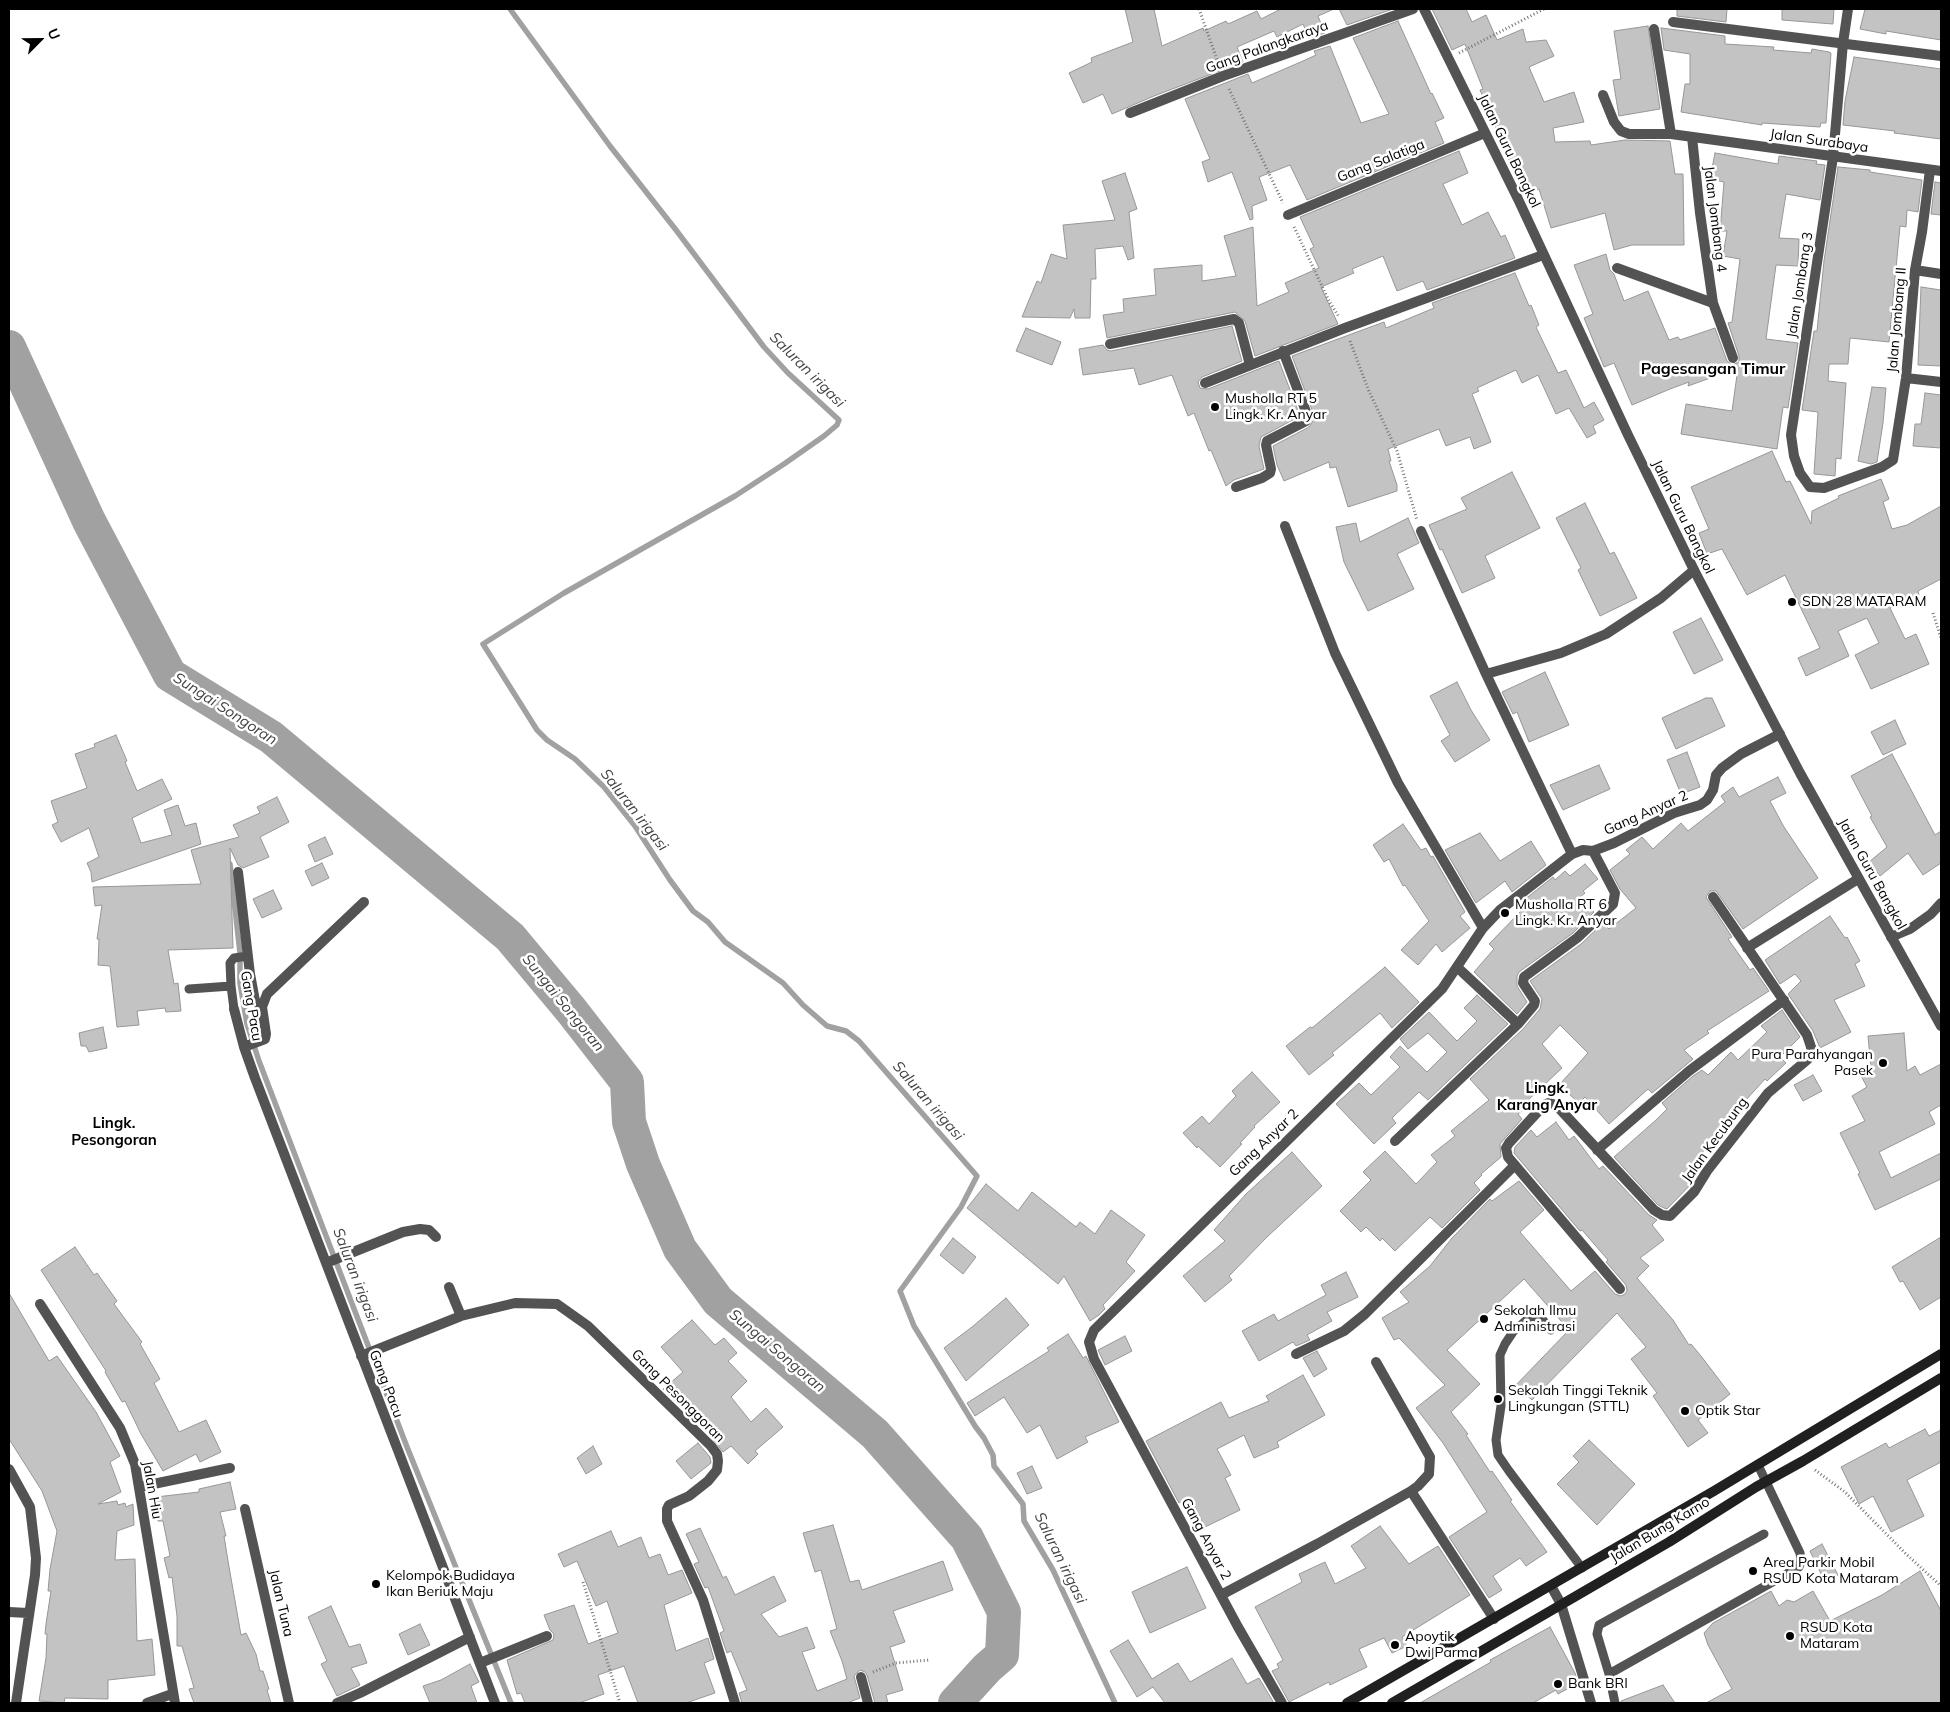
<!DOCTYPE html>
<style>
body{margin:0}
#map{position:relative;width:1950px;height:1712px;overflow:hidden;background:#fff;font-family:Mulish,sans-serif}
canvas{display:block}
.frame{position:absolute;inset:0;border:10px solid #000;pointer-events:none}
.north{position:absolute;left:15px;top:15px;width:50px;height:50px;-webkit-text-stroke:4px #fff;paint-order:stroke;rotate:67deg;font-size:14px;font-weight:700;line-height:20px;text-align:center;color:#000}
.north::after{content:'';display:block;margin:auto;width:18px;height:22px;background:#000;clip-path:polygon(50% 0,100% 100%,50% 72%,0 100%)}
</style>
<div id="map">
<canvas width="1950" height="1712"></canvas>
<div class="frame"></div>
<div class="north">U</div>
</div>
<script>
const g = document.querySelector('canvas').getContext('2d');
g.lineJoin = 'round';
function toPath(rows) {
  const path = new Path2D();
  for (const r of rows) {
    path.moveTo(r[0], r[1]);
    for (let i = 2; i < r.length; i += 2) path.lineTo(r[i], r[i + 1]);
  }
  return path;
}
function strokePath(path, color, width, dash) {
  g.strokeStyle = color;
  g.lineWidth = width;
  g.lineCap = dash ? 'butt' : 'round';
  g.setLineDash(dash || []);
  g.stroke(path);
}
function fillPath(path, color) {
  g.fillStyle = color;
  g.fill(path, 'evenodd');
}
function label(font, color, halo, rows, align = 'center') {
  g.font = font + ' Mulish,sans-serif';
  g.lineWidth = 5;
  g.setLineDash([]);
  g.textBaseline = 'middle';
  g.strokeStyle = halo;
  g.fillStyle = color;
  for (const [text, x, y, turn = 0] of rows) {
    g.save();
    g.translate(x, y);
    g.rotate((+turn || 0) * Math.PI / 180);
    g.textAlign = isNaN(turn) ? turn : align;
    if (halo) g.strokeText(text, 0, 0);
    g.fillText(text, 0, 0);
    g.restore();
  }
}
strokePath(toPath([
 [510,9,610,146,676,230,764,347,788,373,839,420,837,425,824,436,784,464,735,496,564,593,483,644,537,730,547,740,575,759,604,787,635,826,670,880,693,911,708,922,725,942,783,983,803,1005,827,1026,846,1031,859,1041,977,1176,961,1207,900,1291,914,1326,975,1426,984,1438,993,1455,994,1466,1023,1504,1024,1521,1053,1570,1115,1703],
 [230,864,240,953,240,983,247,1024,259,1061,407,1447,511,1703]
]), '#a1a1a1', 5.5);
strokePath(toPath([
 [9,347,89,521,170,675,271,737,510,937,571,1010,627,1082,629,1122,643,1164,680,1249,718,1301,875,1434,967,1538,1004,1612,1002,1655,987,1668,955,1703]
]), '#a1a1a1', 34);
const building = toPath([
 [1125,9,1154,9,1162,46,1203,28,1204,31,1226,21,1228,24,1257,11,1261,19,1281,9,1334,9,1318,16,1325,33,1309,38,1303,24,1277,37,1274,31,1237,47,1243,62,1154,96,1112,114,1103,94,1083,103,1069,73,1092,62,1091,58,1133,42,1125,9],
 [1339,9,1393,9,1347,25,1339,9],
 [1432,9,1466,9,1472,22,1486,15,1497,40,1523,29,1526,42,1546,40,1554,56,1529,67,1544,102,1574,92,1584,122,1553,128,1555,142,1590,141,1591,145,1625,140,1670,141,1675,174,1683,174,1684,245,1632,245,1614,250,1605,213,1551,228,1539,189,1533,192,1520,161,1511,165,1480,90,1483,89,1465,44,1452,50,1432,9],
 [1677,9,1727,9,1726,22,1677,16,1677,9],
 [1782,9,1834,9,1833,24,1782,20,1782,9],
 [1865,9,1941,9,1941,40,1886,31,1886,34,1860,29,1865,9],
 [1398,21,1431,94,1432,93,1444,118,1435,122,1444,143,1307,200,1290,165,1259,177,1267,200,1252,206,1253,219,1250,220,1232,172,1208,182,1202,162,1210,159,1185,99,1248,74,1252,83,1303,61,1316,55,1314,51,1330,46,1361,123,1389,114,1353,38,1398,21],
 [1648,26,1660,109,1619,116,1613,80,1621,79,1614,31,1648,26],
 [1661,28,1725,36,1725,44,1774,47,1773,50,1811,53,1812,49,1829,52,1831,53,1826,123,1821,123,1820,127,1762,123,1762,125,1681,112,1685,84,1690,84,1690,54,1664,50,1661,28],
 [1854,57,1941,69,1941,139,1894,133,1895,131,1843,125,1845,101,1854,57],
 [1459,151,1468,173,1443,184,1462,225,1488,212,1501,237,1505,235,1515,258,1427,290,1423,281,1397,291,1383,256,1352,269,1354,273,1321,287,1338,324,1255,356,1245,321,1235,312,1107,338,1103,315,1124,312,1123,299,1156,295,1154,269,1202,265,1202,281,1236,276,1224,236,1253,227,1257,306,1289,292,1285,283,1319,268,1310,249,1314,247,1300,217,1459,151],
 [1715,153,1778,164,1779,156,1817,161,1816,164,1825,165,1820,200,1786,194,1779,238,1799,239,1798,266,1776,265,1766,339,1798,343,1788,408,1783,407,1777,449,1681,434,1686,404,1732,411,1738,368,1688,386,1689,382,1670,389,1632,405,1614,363,1604,367,1584,318,1593,314,1574,265,1606,254,1610,270,1614,274,1624,301,1648,291,1669,340,1678,337,1680,340,1715,328,1727,361,1732,365,1739,362,1739,356,1728,323,1732,322,1740,259,1723,256,1727,231,1720,231,1724,182,1710,179,1715,153],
 [1838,167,1870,170,1870,172,1922,180,1918,212,1907,210,1906,227,1900,226,1889,342,1850,338,1848,364,1829,364,1828,381,1846,383,1841,459,1836,458,1835,476,1814,474,1818,412,1802,410,1814,331,1817,331,1824,261,1838,167],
 [1125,173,1137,209,1129,212,1134,258,1128,260,1123,246,1095,249,1096,279,1091,279,1090,318,1075,318,1074,309,1070,318,1022,317,1037,281,1041,283,1051,254,1067,259,1063,225,1115,220,1102,181,1125,173],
 [1935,182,1941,183,1941,215,1931,214,1935,182],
 [1515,273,1529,306,1531,305,1539,325,1536,327,1558,373,1566,370,1584,408,1594,402,1604,420,1593,426,1596,433,1587,438,1569,408,1556,414,1538,375,1522,383,1516,370,1477,388,1479,391,1472,394,1491,442,1474,449,1470,437,1446,446,1439,429,1388,449,1391,461,1389,461,1397,485,1397,491,1348,507,1336,467,1330,468,1329,462,1284,481,1277,465,1273,446,1309,427,1315,418,1292,356,1384,322,1386,328,1434,308,1432,303,1515,273],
 [1921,287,1941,290,1941,366,1918,365,1921,287],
 [1232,326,1242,361,1202,377,1198,382,1200,388,1208,389,1279,361,1300,416,1261,437,1259,446,1264,469,1234,480,1226,486,1211,450,1209,451,1194,413,1188,416,1172,375,1139,385,1134,368,1083,375,1079,349,1103,345,1107,350,1111,351,1232,326],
 [1026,328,1061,342,1052,365,1016,351,1026,328],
 [1872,387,1886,388,1883,423,1877,462,1871,464,1858,461,1872,387],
 [1925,393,1941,395,1941,448,1913,446,1915,424,1921,424,1925,393],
 [1772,451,1786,482,1790,481,1811,524,1812,511,1839,498,1838,496,1881,479,1889,499,1883,502,1892,529,1907,525,1941,506,1941,579,1918,591,1919,595,1890,608,1905,639,1916,634,1929,664,1871,689,1855,655,1879,643,1867,618,1838,631,1849,656,1806,676,1798,658,1820,648,1785,575,1747,595,1722,549,1707,554,1699,533,1709,529,1691,487,1772,451],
 [1512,472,1540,528,1485,556,1495,578,1462,593,1442,549,1440,550,1429,525,1467,509,1461,498,1512,472],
 [1585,503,1610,554,1614,552,1637,598,1600,616,1578,570,1581,568,1556,518,1585,503],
 [1408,518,1419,543,1397,554,1414,589,1368,611,1344,562,1336,527,1356,523,1360,542,1408,518],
 [1701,618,1723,660,1694,674,1673,632,1701,618],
 [1545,672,1569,725,1529,742,1517,712,1513,714,1502,692,1545,672],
 [1457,682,1471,710,1490,740,1455,762,1441,741,1450,735,1430,696,1457,682],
 [1706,698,1712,698,1725,726,1676,749,1662,718,1706,698],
 [1895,720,1906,744,1883,755,1871,732,1895,720],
 [116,735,127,761,125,762,137,791,162,779,172,799,132,818,141,843,172,835,164,810,178,805,185,826,196,823,201,844,92,882,91,872,87,863,99,857,89,828,61,842,52,825,58,822,51,801,87,788,75,754,95,747,94,744,116,735],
 [1687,752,1700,787,1681,794,1667,760,1687,752],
 [1892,754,1935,835,1941,831,1941,863,1923,875,1908,853,1880,876,1869,862,1887,847,1870,817,1872,816,1851,776,1892,754],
 [1599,765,1610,789,1563,810,1550,785,1599,765],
 [1778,777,1786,793,1770,801,1784,827,1818,878,1743,929,1716,891,1710,891,1706,897,1732,937,1728,939,1750,970,1753,968,1769,991,1707,1031,1709,1033,1684,1050,1693,1059,1652,1093,1648,1089,1609,1124,1585,1097,1579,1103,1559,1085,1588,1053,1560,1025,1542,1044,1562,1068,1524,1104,1526,1107,1518,1114,1522,1119,1500,1144,1501,1157,1481,1174,1482,1175,1474,1183,1480,1190,1442,1228,1430,1217,1395,1251,1382,1238,1380,1241,1366,1227,1361,1232,1340,1211,1371,1180,1363,1172,1385,1151,1416,1184,1437,1162,1431,1155,1455,1136,1451,1131,1489,1100,1470,1079,1523,1029,1540,1009,1542,999,1530,981,1581,944,1603,923,1609,929,1636,908,1620,889,1610,870,1630,854,1626,850,1642,837,1653,849,1681,823,1688,831,1725,802,1721,796,1733,787,1739,797,1778,777],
 [277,797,289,822,260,837,269,857,243,868,238,865,230,848,233,948,168,950,174,984,178,983,181,1011,166,1012,165,1008,137,1011,139,1025,117,1027,110,966,98,965,99,939,97,939,102,905,95,906,93,887,201,884,191,850,239,837,233,825,260,813,257,807,277,797],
 [1403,824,1421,850,1426,848,1431,857,1433,856,1465,912,1460,916,1470,928,1442,952,1436,944,1418,965,1401,950,1429,921,1405,885,1403,886,1389,859,1384,862,1373,845,1403,824],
 [1480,833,1500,861,1531,841,1546,865,1512,892,1505,881,1476,903,1445,850,1480,833],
 [325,837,333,854,315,862,308,845,325,837],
 [322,863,329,878,312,886,305,871,322,863],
 [1585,864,1598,879,1583,891,1585,893,1580,897,1594,912,1573,933,1519,972,1517,976,1517,986,1527,1002,1517,1014,1474,972,1494,949,1489,944,1523,909,1519,904,1553,877,1555,880,1565,871,1570,876,1585,864],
 [273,890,282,909,262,918,253,899,273,890],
 [1830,916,1845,938,1847,937,1860,961,1855,964,1865,986,1834,1000,1851,1032,1820,1048,1813,1031,1788,994,1801,981,1795,974,1780,984,1765,960,1830,916],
 [1385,967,1419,1002,1392,1028,1380,1013,1332,1053,1334,1055,1309,1075,1286,1046,1310,1027,1312,1028,1385,967],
 [1477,995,1508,1024,1428,1100,1419,1092,1392,1118,1396,1123,1374,1144,1336,1104,1359,1083,1371,1095,1400,1067,1390,1057,1400,1046,1427,1072,1447,1052,1428,1033,1408,1049,1400,1039,1429,1012,1457,1041,1477,1021,1464,1008,1477,995],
 [1782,1010,1800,1037,1780,1057,1786,1063,1767,1081,1765,1079,1726,1122,1730,1126,1715,1143,1711,1140,1688,1173,1694,1179,1692,1183,1667,1209,1664,1208,1658,1205,1614,1157,1656,1120,1667,1109,1662,1103,1693,1076,1702,1070,1708,1075,1731,1052,1738,1060,1767,1032,1761,1026,1782,1010],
 [103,1027,107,1048,89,1052,86,1046,81,1046,79,1033,103,1027],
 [1904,1033,1907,1071,1915,1066,1920,1075,1941,1064,1941,1105,1929,1112,1935,1124,1879,1152,1891,1178,1941,1153,1941,1179,1875,1210,1858,1174,1860,1173,1840,1133,1865,1121,1852,1096,1867,1087,1860,1074,1871,1068,1868,1036,1904,1033],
 [1252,1072,1280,1102,1254,1126,1255,1127,1240,1143,1242,1144,1220,1167,1198,1146,1197,1148,1183,1133,1202,1116,1209,1124,1236,1096,1232,1091,1252,1072],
 [1813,1075,1822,1091,1803,1101,1794,1085,1813,1075],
 [1556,1122,1569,1140,1574,1136,1599,1169,1603,1166,1649,1215,1657,1220,1652,1225,1664,1240,1640,1258,1649,1266,1637,1278,1673,1320,1689,1345,1691,1344,1701,1356,1730,1394,1698,1420,1708,1433,1688,1447,1653,1396,1657,1393,1631,1359,1646,1347,1617,1313,1532,1400,1516,1385,1569,1330,1524,1279,1447,1350,1480,1384,1451,1412,1468,1434,1466,1435,1490,1472,1492,1471,1512,1500,1510,1501,1547,1552,1526,1566,1520,1558,1493,1576,1502,1590,1489,1598,1449,1537,1487,1512,1443,1443,1416,1408,1445,1385,1399,1338,1394,1340,1382,1318,1409,1302,1400,1292,1430,1266,1452,1238,1490,1199,1492,1201,1519,1181,1544,1210,1520,1232,1571,1291,1595,1271,1615,1294,1621,1296,1625,1294,1627,1291,1626,1285,1606,1262,1608,1260,1582,1230,1580,1231,1514,1153,1515,1147,1531,1130,1537,1137,1556,1122],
 [1292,1152,1322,1186,1267,1237,1229,1276,1232,1280,1205,1302,1183,1276,1225,1241,1214,1230,1246,1194,1292,1152],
 [986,1184,1018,1211,1032,1192,1076,1227,1080,1222,1095,1234,1111,1210,1145,1235,1126,1262,1135,1271,1103,1305,1105,1309,1099,1315,1090,1321,1064,1276,1058,1284,967,1208,986,1184],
 [1941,1237,1941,1297,1920,1310,1903,1281,1900,1282,1892,1267,1941,1237],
 [953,1238,976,1257,963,1274,940,1255,953,1238],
 [75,1247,94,1275,97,1273,117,1301,114,1304,142,1342,140,1344,160,1379,154,1383,179,1432,206,1420,221,1452,200,1462,196,1454,163,1471,141,1434,125,1401,122,1402,105,1372,106,1371,41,1270,75,1247],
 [1346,1272,1358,1297,1327,1312,1332,1321,1307,1335,1310,1340,1296,1346,1293,1342,1259,1361,1242,1331,1274,1314,1278,1321,1326,1295,1321,1285,1346,1272],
 [9,1293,49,1361,57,1356,96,1412,120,1456,110,1462,121,1492,98,1504,117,1501,118,1505,125,1503,126,1507,133,1504,134,1525,117,1531,115,1560,135,1559,137,1641,152,1639,155,1675,108,1680,108,1699,65,1698,64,1703,39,1701,46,1658,47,1634,45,1634,46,1624,51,1591,48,1591,50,1569,57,1531,42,1491,9,1439,9,1293],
 [1006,1298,1029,1325,966,1381,944,1348,972,1327,1006,1298],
 [692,1320,715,1345,724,1338,737,1353,728,1361,747,1381,731,1397,751,1422,766,1408,783,1427,755,1451,758,1454,748,1464,731,1446,723,1452,682,1399,677,1403,663,1389,683,1372,661,1347,692,1320],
 [1068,1334,1083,1358,1086,1356,1119,1422,1085,1437,1088,1442,1057,1459,1040,1425,1027,1433,1004,1397,975,1416,967,1403,1049,1351,1047,1348,1068,1334],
 [1125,1336,1132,1351,1105,1365,1098,1350,1125,1336],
 [1317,1351,1327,1369,1314,1377,1303,1358,1317,1351],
 [1303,1375,1325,1415,1277,1442,1279,1447,1254,1458,1244,1435,1217,1449,1231,1475,1225,1478,1240,1510,1205,1527,1190,1497,1179,1503,1146,1441,1221,1402,1229,1418,1269,1401,1266,1396,1303,1375],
 [1925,1429,1929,1436,1941,1430,1941,1462,1907,1480,1924,1516,1891,1532,1873,1496,1859,1504,1841,1467,1886,1443,1889,1448,1925,1429],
 [1589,1440,1635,1484,1597,1525,1557,1484,1579,1462,1573,1456,1589,1440],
 [698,1443,710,1457,711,1463,691,1479,676,1461,698,1443],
 [593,1446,602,1464,586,1474,577,1458,593,1446],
 [1032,1466,1042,1488,1027,1494,1017,1473,1032,1466],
 [230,1482,236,1509,220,1512,226,1536,224,1536,228,1561,241,1635,246,1633,256,1654,260,1671,263,1671,269,1689,267,1690,271,1703,194,1703,189,1689,194,1688,182,1646,177,1646,177,1616,172,1577,169,1578,164,1558,170,1556,163,1521,158,1521,156,1497,199,1492,199,1489,230,1482],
 [833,1525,850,1582,859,1580,862,1590,943,1561,953,1590,893,1611,905,1642,890,1647,903,1690,886,1695,888,1703,875,1703,867,1675,865,1672,860,1670,854,1676,860,1698,847,1703,742,1703,739,1693,747,1690,731,1651,727,1653,720,1633,724,1631,708,1587,705,1588,694,1564,699,1562,686,1534,700,1528,723,1578,726,1576,735,1595,774,1576,786,1601,761,1614,779,1637,807,1627,815,1648,802,1652,817,1691,847,1679,842,1661,830,1631,837,1629,821,1570,815,1572,803,1533,833,1525],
 [1380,1526,1409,1564,1438,1546,1470,1595,1402,1637,1407,1646,1392,1653,1384,1638,1359,1649,1367,1667,1330,1685,1329,1682,1289,1702,1272,1671,1279,1668,1277,1664,1283,1660,1255,1607,1302,1582,1299,1574,1325,1562,1335,1584,1366,1568,1351,1546,1380,1526],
 [611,1531,618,1547,641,1537,649,1558,660,1554,668,1575,682,1570,692,1593,664,1605,676,1651,708,1638,714,1659,704,1663,715,1693,686,1703,638,1703,624,1666,598,1675,604,1694,579,1703,525,1703,521,1693,517,1694,507,1660,553,1640,554,1634,550,1630,544,1615,574,1605,588,1644,618,1633,607,1601,596,1606,577,1561,564,1567,558,1554,611,1531],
 [1822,1544,1838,1575,1825,1582,1810,1551,1822,1544],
 [1187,1567,1206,1608,1150,1633,1132,1592,1187,1567],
 [1920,1571,1941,1611,1941,1703,1706,1703,1732,1689,1708,1645,1704,1633,1713,1623,1771,1591,1779,1606,1787,1600,1794,1602,1813,1591,1830,1621,1882,1595,1920,1571],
 [331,1606,349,1647,360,1644,367,1663,351,1668,360,1685,337,1696,321,1664,327,1661,308,1617,331,1606],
 [420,1624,430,1645,408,1655,399,1634,420,1624],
 [1550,1627,1575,1673,1578,1683,1558,1694,1556,1690,1533,1703,1420,1703,1491,1662,1490,1660,1550,1627],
 [1128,1640,1152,1679,1178,1663,1190,1682,1232,1658,1247,1684,1259,1678,1274,1703,1165,1703,1153,1687,1137,1697,1110,1651,1128,1640],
 [470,1664,479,1682,471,1686,477,1703,430,1703,423,1686,441,1680,470,1664],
 [1663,1685,1675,1703,1621,1703,1621,1701,1663,1685]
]);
fillPath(building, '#c3c3c3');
strokePath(building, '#979797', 1);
strokePath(toPath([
 [1199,9,1219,65],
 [1459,53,1544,9],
 [1229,89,1283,203],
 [1294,227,1329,301,1339,317],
 [1350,341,1368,389,1397,451,1417,520],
 [1933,613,1941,638],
 [1815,1470,1845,1492,1905,1553,1941,1586],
 [583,1582,620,1703],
 [873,1672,896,1663,929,1660]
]), '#757575', 3, [1, 2.5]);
strokePath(toPath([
 [189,989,231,986],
 [234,1009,231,986,230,963,234,958,248,956],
 [1551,1330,1541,1318,1531,1316,1513,1332,1505,1344,1500,1355,1501,1406,1496,1440,1498,1455,1509,1471,1582,1568],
 [1609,1674,1799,1567,1801,1560,1800,1553,1758,1465],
 [1615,1703,1609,1674,1597,1634,1599,1625,1764,1534]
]), '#535353', 9);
strokePath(toPath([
 [1848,9,1843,43,1833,157,1791,435,1794,456,1800,473,1810,487,1824,488,1882,467,1893,460,1906,378,1915,270,1922,232,1930,170],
 [1673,22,1941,56],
 [1654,29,1671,134],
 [1603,95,1614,122,1621,131,1629,134,1671,134,1941,171],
 [1130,113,1223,76,1413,9],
 [1692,137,1700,213,1713,303,1733,358],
 [1288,215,1485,133],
 [1617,268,1713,303],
 [1915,270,1941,274],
 [1110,344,1234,319,1239,323,1250,365],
 [1906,378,1941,382],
 [1205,383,1345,328,1543,255],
 [1236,487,1262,478,1270,473,1271,469,1266,445,1267,441,1306,421,1308,417,1283,351],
 [1285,526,1335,653,1398,783,1483,928],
 [1421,531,1486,674,1572,854],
 [1486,674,1561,653,1606,634,1661,598,1694,570],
 [238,872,250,974,255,1001,262,1007],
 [1891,937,1910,929,1931,914,1941,903],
 [1747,948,1858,879],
 [1457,967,1518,1024],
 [234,1009,244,1047,255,1078,495,1703],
 [244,1047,265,1039,266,1034,262,1007,267,994,364,902],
 [1395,1141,1518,1024,1534,1005,1535,1001,1523,983,1524,977,1577,938,1613,904,1615,893,1593,851],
 [1597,1150,1689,1071,1784,1000],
 [326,1263,403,1232,420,1229,429,1230,436,1237],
 [449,1287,461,1316],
 [1620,1289,1508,1157,1506,1148,1509,1143,1544,1105,1549,1103,1556,1105,1654,1210,1662,1215,1670,1216,1694,1192,1707,1171,1768,1093,1807,1060,1812,1054,1811,1047,1807,1035,1713,897],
 [40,1304,120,1428,135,1464,175,1703],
 [1296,1354,1344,1331,1365,1314,1515,1165],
 [361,1356,461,1316,515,1303,557,1304,588,1326,711,1446,717,1454,718,1461,717,1470,708,1481,689,1496,669,1505,667,1509,667,1521,703,1600,735,1703],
 [9,1469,30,1507,36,1558,35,1575,16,1703],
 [139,1487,230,1468],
 [1411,1491,1494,1619],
 [245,1509,289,1703],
 [1551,1586,1561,1604,1591,1703],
 [1221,1595,1317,1544,1411,1491,1418,1486,1429,1474,1430,1457,1376,1362],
 [9,1612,28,1613],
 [480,1663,547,1636],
 [861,1677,868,1703],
 [147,1703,172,1694],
 [337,1703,360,1693,470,1637],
 [1282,1703,1238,1627,1094,1359,1089,1342,1094,1330,1442,989,1483,928,1500,910,1572,854,1583,850,1593,851,1614,843,1674,813,1700,805,1707,800,1713,790,1716,775,1722,768,1741,754,1780,734]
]), '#535353', 10);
strokePath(toPath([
 [1424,9,1518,199,1628,435,1694,570,1800,773,1941,1026]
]), '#535353', 10);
strokePath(toPath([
 [1347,1703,1714,1491,1941,1354],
 [1392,1703,1669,1542,1756,1487,1803,1461,1941,1378]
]), '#202020', 10);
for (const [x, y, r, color] of [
 [1215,407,5,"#000"],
 [1792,602,5,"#000"],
 [1505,913,5,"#000"],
 [1883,1063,5,"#000"],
 [1484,1319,5,"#000"],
 [1498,1399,5,"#000"],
 [1685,1411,5,"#000"],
 [1753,1571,5,"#000"],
 [376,1584,5,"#000"],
 [1790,1636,5,"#000"],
 [1395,1645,5,"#000"],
 [1558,1684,5,"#000"]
]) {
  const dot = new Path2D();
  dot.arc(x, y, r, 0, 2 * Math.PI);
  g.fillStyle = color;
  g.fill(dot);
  strokePath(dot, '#fff', 2);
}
label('14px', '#000', '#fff', [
 ["Gang Palangkaraya",1267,47,-20],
 ["Jalan Surabaya",1819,141,8],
 ["Jalan Guru Bangkol",1509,151,64],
 ["Gang Salatiga",1381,161,-22],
 ["Jalan Jombang 4",1715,219,83],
 ["Jalan Jombang 3",1800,285,-81],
 ["Jalan Jombang II",1897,320,-85],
 ["Jalan Guru Bangkol",1683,517,64],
 ["Gang Anyar 2",1646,813,-24],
 ["Jalan Guru Bangkol",1872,874,61],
 ["Gang Pacu",251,1006,80],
 ["Jalan Kecubung",1715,1140,-54],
 ["Gang Anyar 2",1264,1143,-44],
 ["Gang Pacu",386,1384,69],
 ["Gang Pesonggoran",678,1396,45],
 ["Jalan Hiu",152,1490,80],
 ["Jalan Bung Karno",1660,1530,-31],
 ["Gang Anyar 2",1206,1539,62],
 ["Jalan Tuna",281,1603,77]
]);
label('14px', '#000', '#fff', [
 ["Musholla RT 5",1225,399],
 ["Lingk. Kr. Anyar",1225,415],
 ["SDN 28 MATARAM",1802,602],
 ["Musholla RT 6",1515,905],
 ["Lingk. Kr. Anyar",1515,921],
 ["Pura Parahyangan",1873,1055,"right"],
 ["Pasek",1873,1071,"right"],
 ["Sekolah Ilmu",1494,1311],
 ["Administrasi",1494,1327],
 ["Sekolah Tinggi Teknik",1508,1391],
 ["Lingkungan (STTL)",1508,1407],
 ["Optik Star",1695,1411],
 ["Area Parkir Mobil",1763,1563],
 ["RSUD Kota Mataram",1763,1579],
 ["Kelompok Budidaya",386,1576],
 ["Ikan Beriuk Maju",386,1592],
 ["RSUD Kota",1800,1628],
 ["Mataram",1800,1644],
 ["Apoytik",1405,1637],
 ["Dwi Parma",1405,1653],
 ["Bank BRI",1568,1684]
], 'left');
label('italic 15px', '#424242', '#fff', [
 ["Saluran irigasi",807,370,45],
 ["Sungai Songoran",225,709,33],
 ["Saluran irigasi",634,810,52],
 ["Sungai Songoran",563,1003,51],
 ["Saluran irigasi",928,1101,49],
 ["Saluran irigasi",355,1275,69],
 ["Sungai Songoran",777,1351,40],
 ["Saluran irigasi",1060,1558,64]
]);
label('bold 15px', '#000', '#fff', [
 ["Lingk.",1547,1088],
 ["Karang Anyar",1547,1105],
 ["Lingk.",114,1123],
 ["Pesongoran",114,1140]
]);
label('bold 16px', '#000', '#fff', [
 ["Pagesangan Timur",1713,369]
]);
</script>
